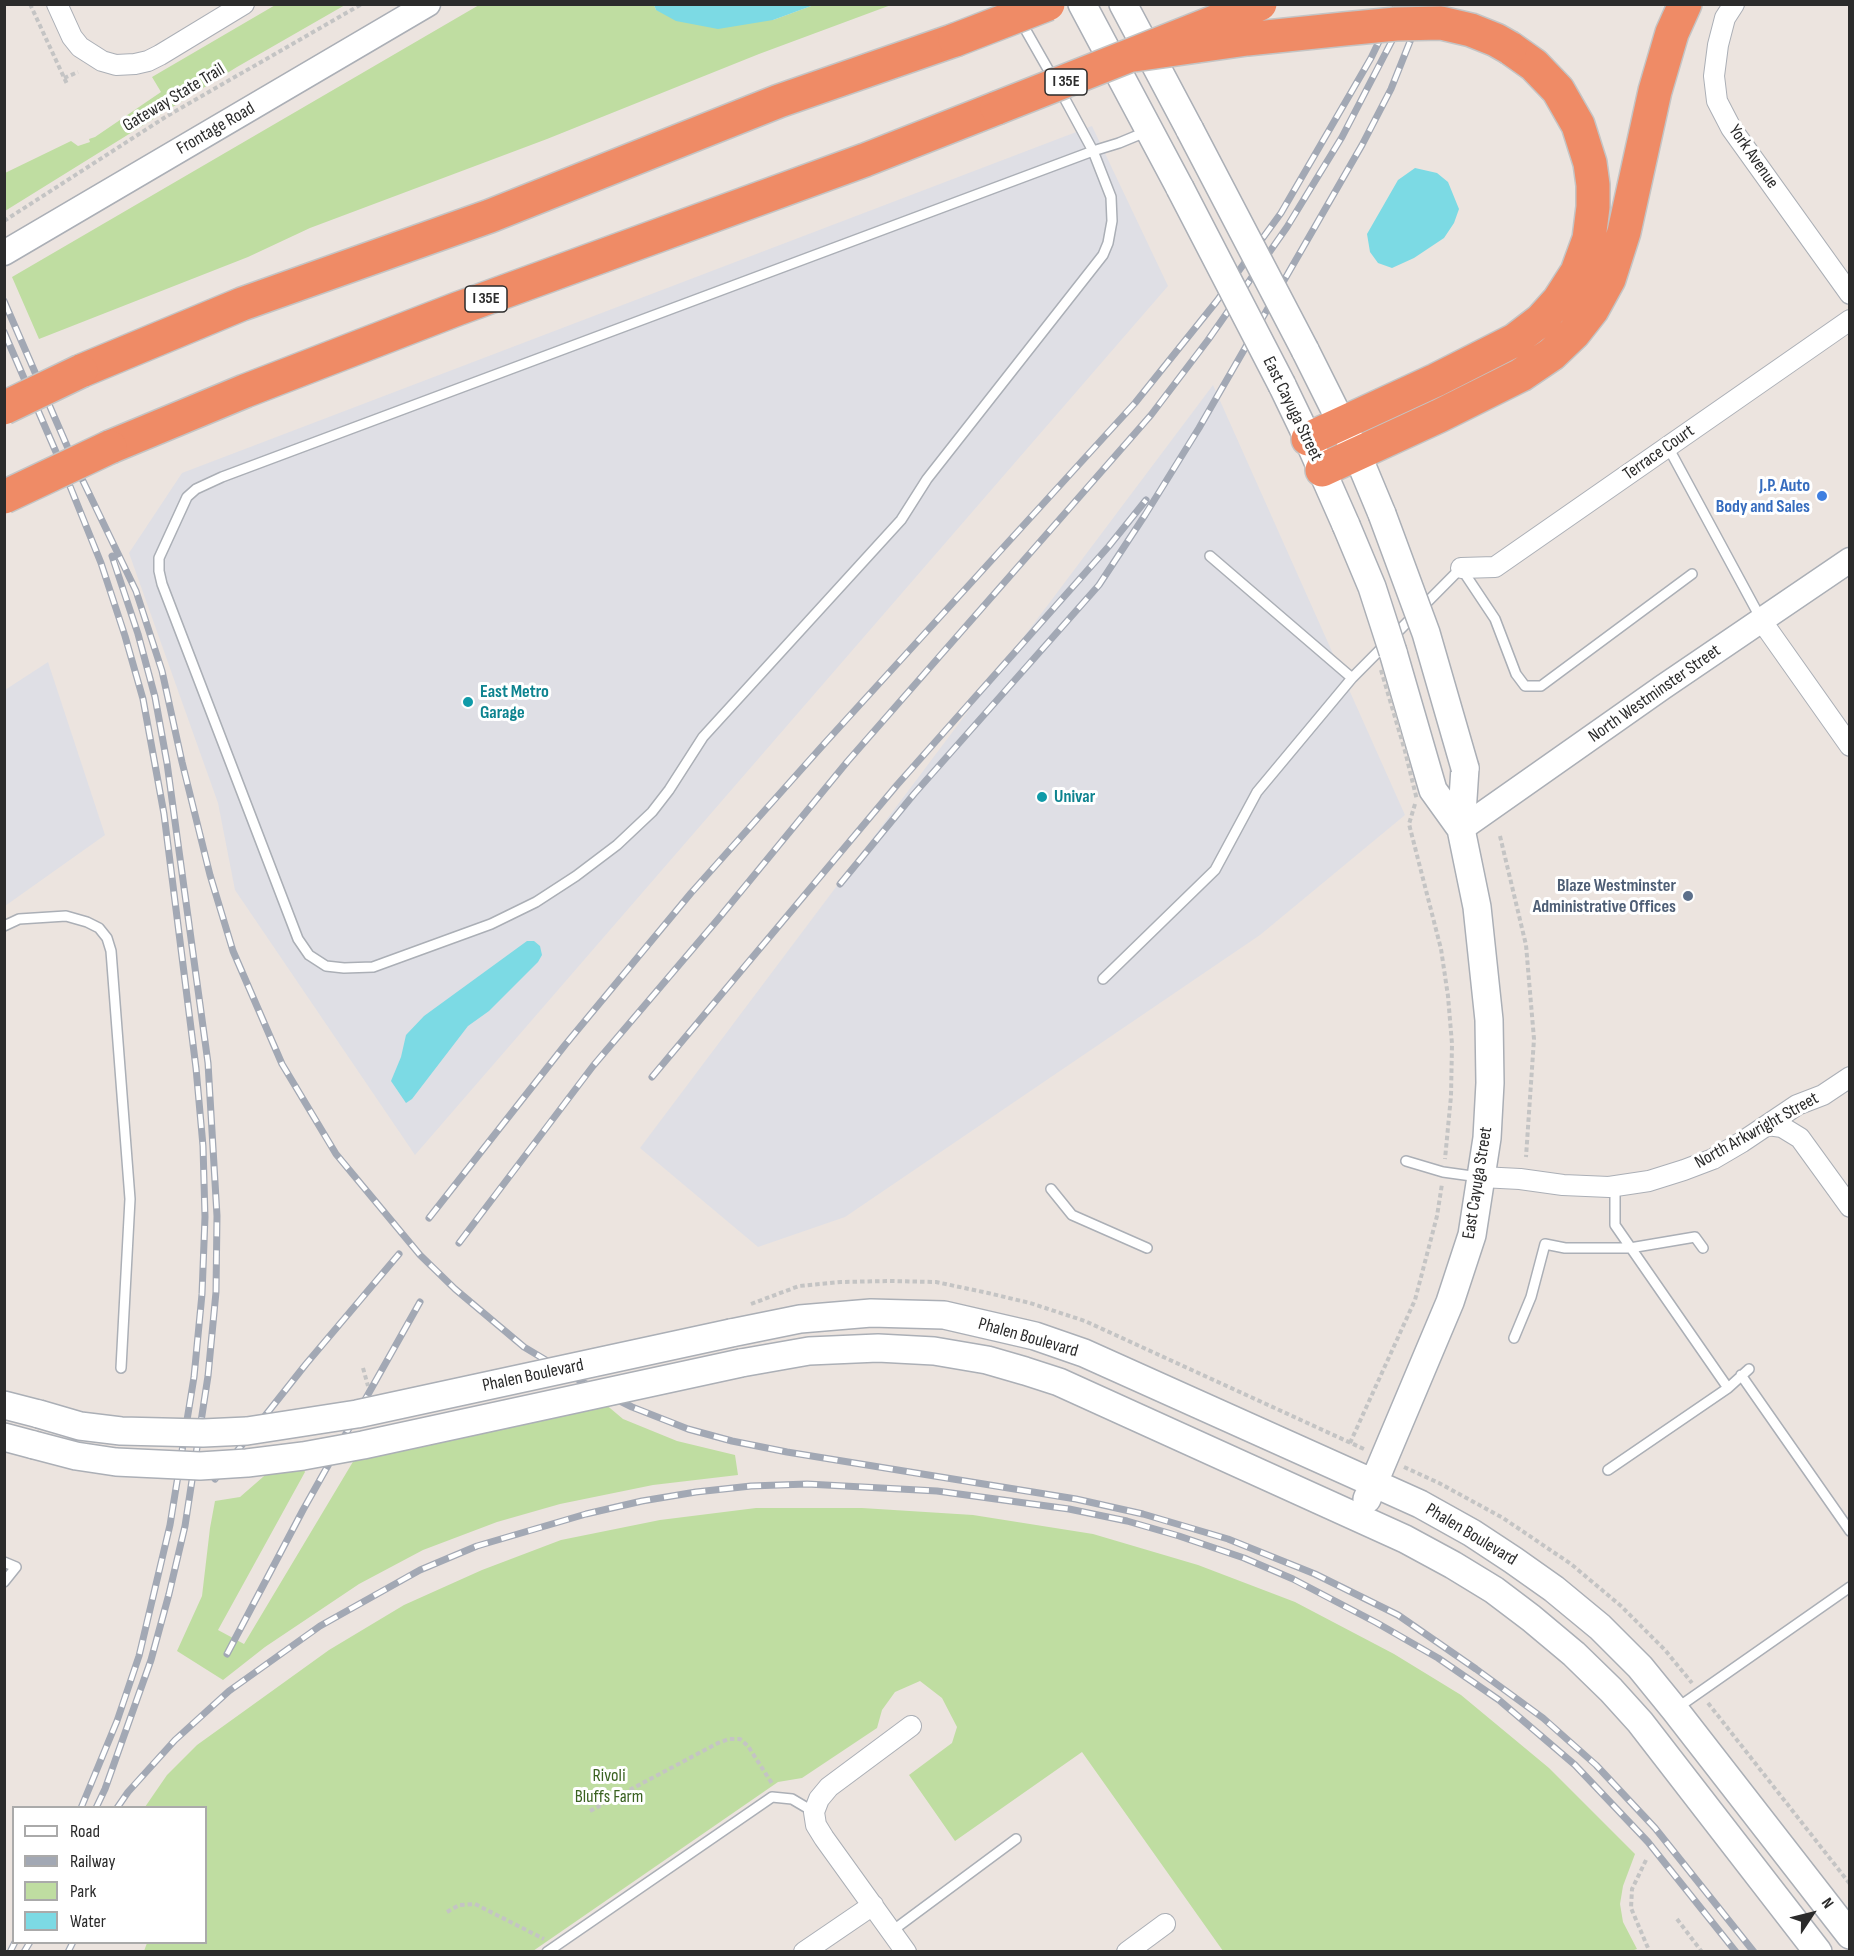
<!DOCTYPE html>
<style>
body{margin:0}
#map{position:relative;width:1854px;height:1956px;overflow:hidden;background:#ece4df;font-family:"Sofia Sans Condensed",sans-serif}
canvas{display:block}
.frame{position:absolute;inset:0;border:6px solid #2b2b2b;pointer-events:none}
.legend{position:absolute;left:12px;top:1806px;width:195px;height:138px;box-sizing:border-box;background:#fff;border:2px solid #aaa;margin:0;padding:8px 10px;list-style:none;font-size:18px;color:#2b2b2b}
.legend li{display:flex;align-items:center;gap:12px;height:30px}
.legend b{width:30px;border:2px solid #aaa}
.north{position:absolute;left:1782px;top:1884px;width:60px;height:60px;-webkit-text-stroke:4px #fff;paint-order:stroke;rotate:55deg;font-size:16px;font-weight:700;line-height:24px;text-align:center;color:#2b2b2b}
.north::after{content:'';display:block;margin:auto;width:21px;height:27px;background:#2b2b2b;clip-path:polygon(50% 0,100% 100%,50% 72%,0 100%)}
</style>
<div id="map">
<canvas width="1854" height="1956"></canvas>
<div class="frame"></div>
<ul class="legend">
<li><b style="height:8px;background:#fff"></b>Road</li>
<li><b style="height:8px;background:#a2a8b4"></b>Railway</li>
<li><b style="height:16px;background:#bfdda1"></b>Park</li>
<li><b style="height:16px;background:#7cdae4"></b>Water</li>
</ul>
<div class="north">N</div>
</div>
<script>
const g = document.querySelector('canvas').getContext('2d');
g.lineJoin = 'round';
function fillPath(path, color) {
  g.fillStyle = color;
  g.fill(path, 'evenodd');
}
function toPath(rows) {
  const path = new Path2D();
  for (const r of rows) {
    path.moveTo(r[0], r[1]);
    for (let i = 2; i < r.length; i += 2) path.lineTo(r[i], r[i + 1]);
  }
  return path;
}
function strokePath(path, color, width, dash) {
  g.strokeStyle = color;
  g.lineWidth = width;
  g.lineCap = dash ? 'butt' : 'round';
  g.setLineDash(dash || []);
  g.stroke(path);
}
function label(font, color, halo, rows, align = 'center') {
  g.font = font + ' "Sofia Sans Condensed",sans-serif';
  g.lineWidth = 6;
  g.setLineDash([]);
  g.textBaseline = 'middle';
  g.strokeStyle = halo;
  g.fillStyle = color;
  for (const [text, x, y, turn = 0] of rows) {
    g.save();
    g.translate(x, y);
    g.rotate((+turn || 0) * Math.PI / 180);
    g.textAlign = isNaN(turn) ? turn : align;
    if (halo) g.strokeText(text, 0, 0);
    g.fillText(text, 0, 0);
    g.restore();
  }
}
fillPath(toPath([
 [1092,126,1168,286,415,1155,235,890,218,803,129,553,182,473],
 [1213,385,1405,815,1260,935,845,1217,758,1247,640,1148],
 [48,662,105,835,5,906,5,690]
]), '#dfdfe5');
fillPath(toPath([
 [277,4,345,5,237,67,5,211,5,173,71,141,78,146,90,142,89,139,95,137,161,92,152,77],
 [479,5,654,5,656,10,773,20,814,5,891,5,759,54,547,139,310,228,248,257,39,339,12,277],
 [604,1403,623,1419,677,1441,735,1455,738,1475,653,1485,560,1504,497,1522,423,1550,359,1584,265,1647,223,1680,177,1651,202,1596,210,1528,215,1501,240,1497,271,1470,301,1464,305,1472,218,1630,244,1644,357,1455],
 [756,1508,862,1508,973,1515,1093,1534,1198,1565,1295,1602,1394,1654,1461,1695,1549,1768,1635,1854,1623,1886,1620,1904,1623,1922,1637,1949,1628,1952,1223,1951,1082,1752,955,1841,909,1775,952,1743,957,1727,942,1698,920,1681,895,1692,882,1710,877,1728,802,1778,778,1782,533,1951,144,1951,147,1943,206,1942,206,1808,145,1807,167,1775,197,1745,329,1650,404,1605,482,1570,561,1540,660,1520]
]), '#bfdda1');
fillPath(toPath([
 [654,5,654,4,814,5,773,20,718,29,676,21,656,10],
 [1415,168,1437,173,1448,182,1459,209,1454,223,1444,238,1414,258,1392,268,1378,263,1370,252,1367,234,1398,180],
 [527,941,534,941,540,946,542,955,538,962,489,1011,468,1026,412,1099,406,1103,391,1081,401,1057,406,1035,424,1016]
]), '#7cdae4');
const service = toPath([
 [1020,20,1053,78],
 [1060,90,1093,151,1119,143,1148,131],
 [1093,151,1111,197,1112,221,1108,243,1103,255,927,479,901,520,703,737,669,790,652,812,617,845,576,876,536,902,491,924,373,967,344,968,326,966,309,955,298,939,162,584,159,571,159,558,187,497,196,489,222,477,1093,151],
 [1668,447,1761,619],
 [1210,556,1352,678,1461,568,1495,619,1516,674,1525,686,1541,686,1692,574],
 [4,926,19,919,66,916,87,922,99,928,107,938,111,951,130,1199,121,1368],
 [1103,979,1215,870,1257,792,1352,678],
 [1406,1161,1443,1172,1479,1177],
 [1615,1186,1615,1225,1728,1388],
 [1051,1189,1072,1215,1147,1248],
 [1514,1338,1531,1297,1545,1244,1565,1248,1630,1248,1695,1237,1703,1248],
 [1741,1375,1850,1531],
 [1608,1470,1728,1388,1749,1369],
 [4,1562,16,1567,4,1582],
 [1677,1708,1850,1587],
 [892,1931,1016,1839],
 [547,1952,772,1797,792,1799,814,1812]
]);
const minor = toPath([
 [57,4,72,37,80,47,102,61,116,65,135,64,148,61,160,55,244,4],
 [1734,4,1725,18,1718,45,1714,76,1717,101,1731,128,1850,294],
 [1461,568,1495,567,1850,320],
 [1761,620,1850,746],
 [1768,1125,1782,1127,1800,1138,1850,1207],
 [1481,1177,1520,1179,1563,1185,1609,1187,1649,1181,1684,1170,1713,1159,1742,1142,1797,1105,1823,1095,1850,1077],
 [804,1952,873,1905],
 [906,1952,824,1838,816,1825,814,1812,819,1799,829,1787,911,1726],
 [1127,1952,1165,1924]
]);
const tertiary = toPath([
 [4,253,428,4],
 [1461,829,1663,687,1850,560]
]);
const secondary = toPath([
 [1082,4,1180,188],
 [1123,4,1190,130],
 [1305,350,1357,454,1382,514],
 [1282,385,1308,439,1346,525],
 [1393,652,1433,790,1461,829],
 [731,1333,800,1319,871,1313,944,1315,1035,1336,1084,1353,1420,1504,1472,1533,1513,1560,1554,1589,1600,1627,1640,1667,1675,1710,1850,1935],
 [741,1363,809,1351,878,1348,934,1351,987,1360,1025,1371,1059,1382,1405,1539,1453,1565,1494,1590,1531,1618,1574,1654,1611,1690,1640,1722,1818,1952],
 [4,1405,39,1414],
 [4,1437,34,1445],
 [1367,1499,1450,1302,1472,1235,1487,1138,1490,1083,1489,1020,1477,907,1461,829,1465,768]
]);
const motorway = toPath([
 [81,371,242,304,490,216,779,101,955,40],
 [1308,439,1436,380,1515,340,1541,320,1559,300,1577,272,1589,239,1593,207,1593,185,1590,163,1578,125,1558,90,1534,65,1510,48],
 [110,447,245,391,457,309,865,160,997,108],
 [1322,470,1439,416,1521,375,1552,354,1574,333,1592,310,1609,279,1624,232,1655,91,1672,33,1685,4]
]);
strokePath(service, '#abafb6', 12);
strokePath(minor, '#abafb6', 22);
strokePath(tertiary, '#abafb6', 27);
strokePath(secondary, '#abafb6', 30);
strokePath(motorway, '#c4c4c4', 36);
strokePath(toPath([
 [30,4,67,84],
 [64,78,78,72],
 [4,221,167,116,362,4],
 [1415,804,1409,824,1441,949,1448,996,1452,1044,1451,1096,1445,1159],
 [1500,836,1526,945,1534,1039,1526,1157],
 [751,1304,799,1286,841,1282,889,1281,936,1282,988,1293,1030,1303,1085,1321,1364,1449],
 [363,1368,368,1386],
 [1350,1443,1415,1300,1437,1216,1442,1184],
 [1404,1467,1439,1483,1503,1518,1571,1564,1621,1606,1665,1650,1692,1683],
 [1708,1703,1850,1884],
 [590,1811,718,1743,729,1739,740,1739,748,1746,773,1785],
 [1646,1860,1632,1889,1631,1908,1648,1948,1647,1952],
 [447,1912,459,1905,475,1904,544,1939],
 [1677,1919,1702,1952]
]), '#c4c4c4', 4, [4.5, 3]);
strokePath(service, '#fff', 9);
strokePath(minor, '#fff', 20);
strokePath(tertiary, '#fff', 24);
strokePath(secondary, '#fff', 27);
strokePath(motorway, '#ef8b66', 33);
const rail = toPath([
 [4,301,74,462],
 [4,332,59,459,101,563,125,636,143,699,164,814,196,1068,203,1146,205,1217,202,1294,194,1377,170,1525,139,1656,117,1721,81,1808],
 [71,456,136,591,162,671,182,762,210,875,233,951,282,1064,336,1154,420,1255,455,1289,524,1347,584,1383,632,1407,688,1429,732,1441,787,1452,1076,1499,1143,1514,1228,1539,1315,1574,1398,1615,1476,1669,1543,1718,1596,1765,1655,1828,1754,1952],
 [840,884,914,794,1099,585,1145,515,1199,428,1362,145,1391,89,1425,4],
 [652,1077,897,785,1109,546,1146,500],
 [429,1218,565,1045,691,893,824,744,1135,403,1216,302,1281,213,1371,58,1397,4],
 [459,1243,593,1066,719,918,847,762,1151,415,1208,340,1287,227,1342,137,1411,4],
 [215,1479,306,1364,399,1254],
 [227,1654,303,1510,420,1302],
 [96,1808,105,1789,151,1660,169,1594,185,1526,208,1376,216,1292,217,1216,208,1063,167,763,155,697,138,634,112,556],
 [117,1808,128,1792,175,1740,229,1691,320,1626,420,1570,477,1546,586,1514,642,1501,696,1492,751,1486,807,1484,937,1491,1069,1509,1127,1521,1179,1536,1244,1558,1293,1579,1377,1623,1438,1658,1499,1700,1575,1765,1648,1842,1736,1952],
 [10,1952,15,1942],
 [24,1952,30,1942],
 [68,1952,73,1942]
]);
strokePath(rail, '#a2a8b4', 7);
strokePath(rail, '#fff', 4.5, [14]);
const secondaryBridge = toPath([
 [1190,130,1305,350],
 [1180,188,1282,385],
 [1382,514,1426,633,1465,768],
 [1346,525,1372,587,1393,652],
 [39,1414,80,1426,121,1431,203,1433,247,1431,357,1414,731,1333],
 [34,1445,76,1456,116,1462,200,1466,247,1463,303,1456,363,1445,741,1363]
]);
const motorwayBridge = toPath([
 [955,40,1048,4],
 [1134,55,1247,39,1344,29,1396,24,1441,23,1471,30,1496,40,1510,48],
 [997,108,1260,4],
 [4,408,81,371],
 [4,497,110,447]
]);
strokePath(secondaryBridge, '#abafb6', 30, []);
strokePath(motorwayBridge, '#c4c4c4', 36, []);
strokePath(toPath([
 [1381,670,1405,751,1417,800]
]), '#c4c4c4', 4, [4.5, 3]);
strokePath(secondaryBridge, '#fff', 27);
strokePath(motorwayBridge, '#ef8b66', 33);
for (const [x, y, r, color] of [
 [1822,496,6,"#3f7fe0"],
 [468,702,6,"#0f9aa8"],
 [1042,797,6,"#0f9aa8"],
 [1688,896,6,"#5c6f8a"]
]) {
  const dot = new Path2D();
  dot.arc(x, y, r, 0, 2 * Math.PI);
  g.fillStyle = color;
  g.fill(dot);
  strokePath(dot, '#fff', 2);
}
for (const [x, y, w] of [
 [1066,82,42],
 [486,299,42]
]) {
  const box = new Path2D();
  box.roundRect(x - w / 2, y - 13, w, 26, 4.5);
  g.fillStyle = '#fff';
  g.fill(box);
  strokePath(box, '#2b2b2b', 1.5);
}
label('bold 16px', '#2b2b2b', null, [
 ["I 35E",1066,82],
 ["I 35E",486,299]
]);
label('18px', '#2b2b2b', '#fff', [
 ["Gateway State Trail",174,98,-31],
 ["Frontage Road",216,129,-30],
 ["York Avenue",1753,157,55],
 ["East Cayuga Street",1292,409,64],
 ["Terrace Court",1659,453,-35],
 ["North Westminster Street",1655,694,-35],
 ["North Arkwright Street",1757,1131,-29],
 ["East Cayuga Street",1478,1183,-81],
 ["Phalen Boulevard",1028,1338,16],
 ["Phalen Boulevard",533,1376,-12],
 ["Phalen Boulevard",1471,1535,31]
]);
label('bold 18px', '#366cbe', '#fff', [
 ["J.P. Auto",1810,486],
 ["Body and Sales",1810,507]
], 'right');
label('bold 18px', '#0d838f', '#fff', [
 ["East Metro",480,692],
 ["Garage",480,713],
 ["Univar",1054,797]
], 'left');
label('bold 18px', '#4e5e75', '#fff', [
 ["Blaze Westminster",1676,886],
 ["Administrative Offices",1676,907]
], 'right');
label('18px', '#3a6221', '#fff', [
 ["Rivoli",609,1776],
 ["Bluffs Farm",609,1797]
]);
</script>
